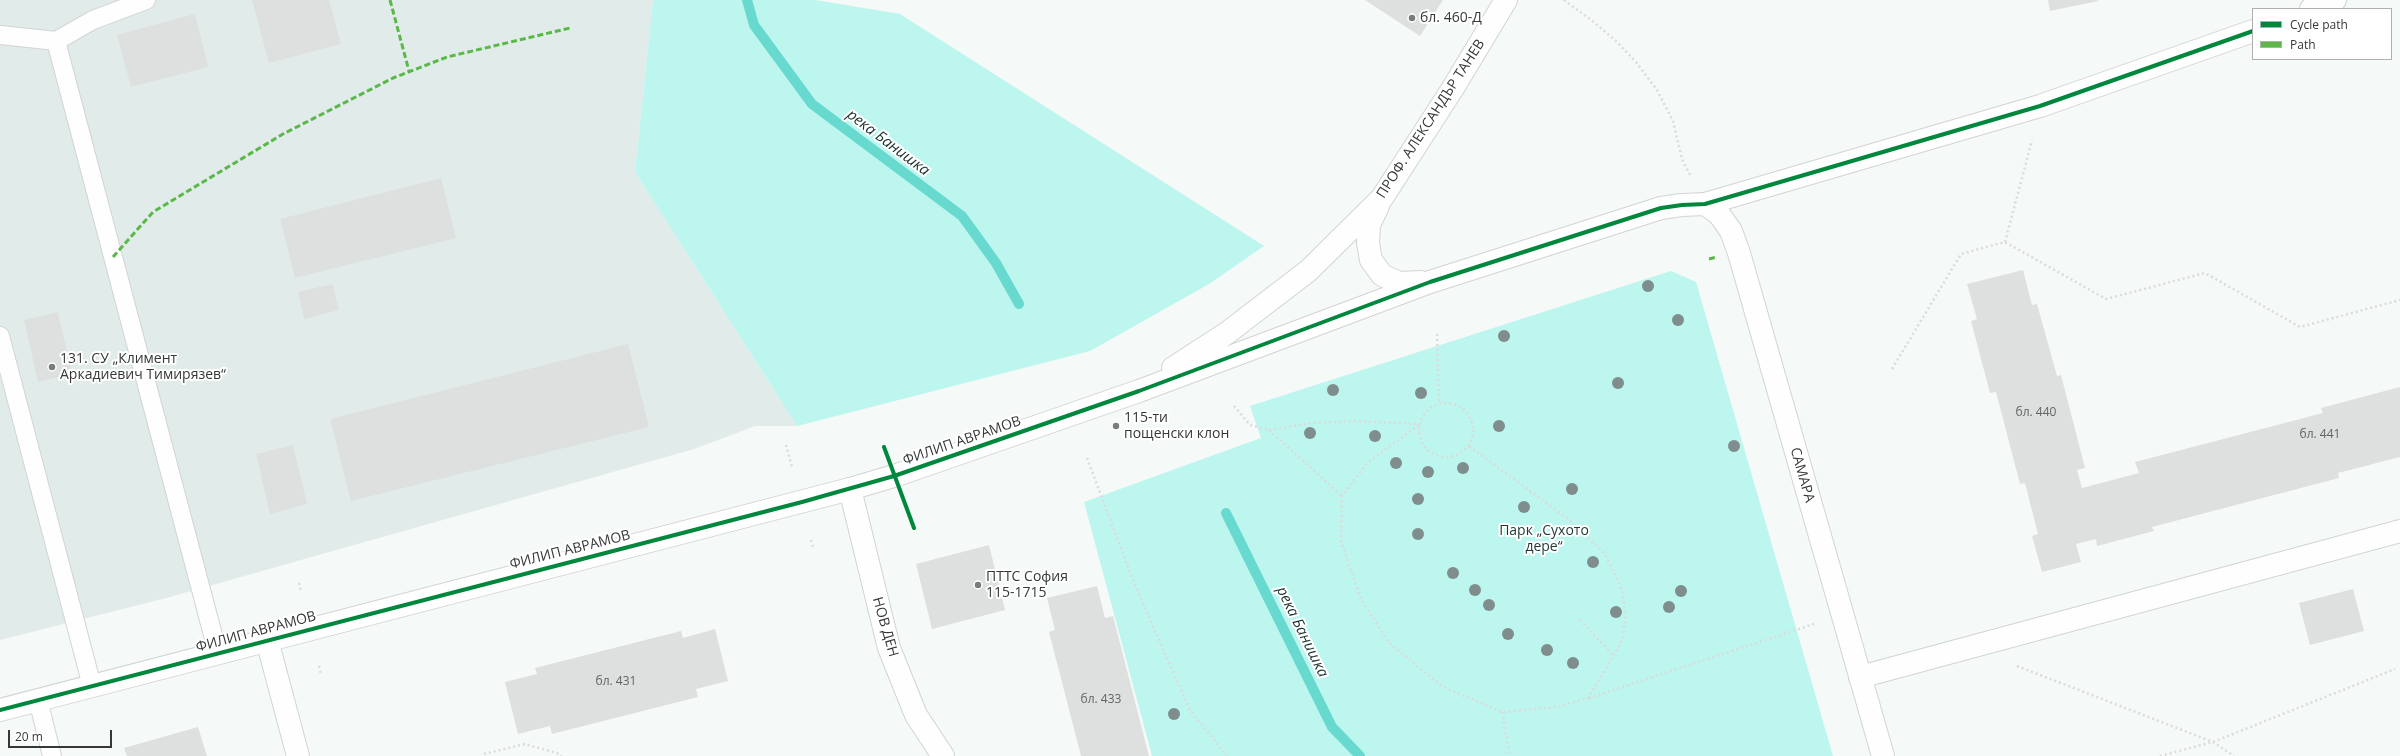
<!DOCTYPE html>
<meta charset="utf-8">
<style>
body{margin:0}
#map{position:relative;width:2400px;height:756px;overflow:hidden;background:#f5f9f8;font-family:"Open Sans",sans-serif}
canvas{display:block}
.legend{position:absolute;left:2252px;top:8px;width:140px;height:52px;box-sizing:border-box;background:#fff;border:1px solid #afafaf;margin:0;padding:5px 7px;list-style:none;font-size:12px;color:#363838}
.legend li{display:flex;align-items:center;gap:8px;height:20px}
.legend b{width:20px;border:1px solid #afafaf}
.scale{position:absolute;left:8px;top:730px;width:104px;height:18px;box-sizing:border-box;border:2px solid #363838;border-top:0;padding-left:5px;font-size:12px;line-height:14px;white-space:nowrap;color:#363838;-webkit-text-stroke:3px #fff;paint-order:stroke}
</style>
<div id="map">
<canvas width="2400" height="756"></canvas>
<ul class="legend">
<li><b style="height:5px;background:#00873e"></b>Cycle path</li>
<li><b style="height:5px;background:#58b947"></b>Path</li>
</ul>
<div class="scale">20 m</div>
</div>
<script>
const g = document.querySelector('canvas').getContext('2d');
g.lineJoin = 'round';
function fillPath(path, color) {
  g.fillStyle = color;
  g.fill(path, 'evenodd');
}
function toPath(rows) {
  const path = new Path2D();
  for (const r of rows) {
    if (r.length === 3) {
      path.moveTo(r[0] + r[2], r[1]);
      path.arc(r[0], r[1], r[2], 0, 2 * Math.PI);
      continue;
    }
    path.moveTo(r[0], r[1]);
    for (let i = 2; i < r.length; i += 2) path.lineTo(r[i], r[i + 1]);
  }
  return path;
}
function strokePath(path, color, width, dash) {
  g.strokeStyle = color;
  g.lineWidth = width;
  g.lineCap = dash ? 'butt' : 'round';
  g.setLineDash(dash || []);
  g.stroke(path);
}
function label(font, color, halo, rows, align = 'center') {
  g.font = font + ' "Open Sans",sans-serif';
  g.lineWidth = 4;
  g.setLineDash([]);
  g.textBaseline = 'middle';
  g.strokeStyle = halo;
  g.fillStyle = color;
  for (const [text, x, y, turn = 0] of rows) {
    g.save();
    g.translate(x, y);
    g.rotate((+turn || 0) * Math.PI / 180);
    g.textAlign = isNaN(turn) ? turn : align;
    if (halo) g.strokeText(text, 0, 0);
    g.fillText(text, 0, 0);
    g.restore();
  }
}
fillPath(toPath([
 [0,0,653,0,635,172,797,426,755,426,694,449,170,597,0,640]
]), '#e1ebe9');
fillPath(toPath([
 [653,0,815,0,900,14,1264,246,1209,284,1090,351,797,426,635,172],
 [1671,271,1696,282,1833,756,1152,756,1084,502,1261,438,1250,406]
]), '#bcf6ee');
strokePath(toPath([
 [747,0,754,25,812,104,962,216,996,263,1019,304],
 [1226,513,1332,727,1360,756]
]), '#68d9ce', 10);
fillPath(toPath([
 [252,0,329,0,341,44,269,63],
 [1365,0,1443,0,1420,36],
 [2048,0,2098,0,2098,1,2050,11],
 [195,14,208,67,131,87,117,35],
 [441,178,456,238,295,278,280,219],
 [2023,270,2032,305,2037,304,2057,376,2061,375,2085,468,2077,470,2082,488,2139,473,2135,462,2323,413,2321,408,2400,387,2400,457,2338,473,2339,478,2152,527,2154,531,2097,546,2096,539,2076,544,2081,562,2042,572,2032,536,2038,534,2025,483,2020,484,1996,392,1990,393,1971,321,1977,319,1967,284],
 [332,284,339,310,304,319,298,292],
 [58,312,72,374,38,382,24,320],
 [628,344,649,427,351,501,330,419],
 [293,445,307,504,270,514,256,454],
 [989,545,1005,610,932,629,916,564],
 [1097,586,1105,618,1113,616,1149,756,1081,756,1049,632,1055,630,1047,598],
 [2353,589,2364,631,2310,645,2299,603],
 [715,629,728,681,696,689,698,697,552,734,550,726,518,734,505,682,537,674,535,668,681,631,683,638],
 [198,727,207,756,127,756,124,748]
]), '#dee0e0');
const lane = toPath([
 [0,35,56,41,218,654],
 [56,41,93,20,146,0],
 [0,336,92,686],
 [38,700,52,756]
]);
const street = toPath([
 [2311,9,2335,0],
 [1705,204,2040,106,2253,31],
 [850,489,889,648,916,715,943,756],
 [267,640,298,756],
 [1860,677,2400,531]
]);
const secondary = toPath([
 [1378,206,1369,225,1368,243,1371,260,1382,275,1399,283,1421,282],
 [1173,368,1227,333,1308,271,1382,198,1453,88,1506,0],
 [0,710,850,489,894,476,1139,391,1430,282,1661,208,1682,205,1705,204,1719,214,1731,231,1739,253,1883,756]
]);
strokePath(lane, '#d2d4d4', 20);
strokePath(street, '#d2d4d4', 24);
strokePath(secondary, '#d2d4d4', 24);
strokePath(toPath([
 [1564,0,1595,23,1616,41,1636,62,1657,90,1673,121,1682,159,1690,175],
 [2005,242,2032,140],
 [1437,334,1439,403],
 [1892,369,1961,254,2005,242,2106,299,2205,273,2300,327,2400,300],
 [1446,430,27],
 [1234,406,1250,425,1269,430,1311,423,1358,421,1419,424],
 [1419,425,1368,462,1342,496,1341,541,1361,599,1389,643,1443,687,1502,712,1557,707,1588,698,1621,643,1626,621,1622,589,1605,554,1568,519,1469,446],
 [1269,430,1342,496],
 [786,445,792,467],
 [1087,458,1134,583,1190,710,1227,756],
 [811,540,813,547],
 [299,583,301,592],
 [1580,620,1613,655],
 [319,666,321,675],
 [2017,666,2213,742,2234,756],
 [1589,698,1814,624],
 [1502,712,1510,756],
 [484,754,525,744,560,754,561,756],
 [2160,756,2213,742,2395,669]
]), '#dadbdb', 2.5, [2, 3]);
strokePath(lane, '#fefefe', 18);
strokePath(street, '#fefefe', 22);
strokePath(secondary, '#fefefe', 22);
strokePath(toPath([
 [390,0,409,71],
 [113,257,153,212,283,134,393,78,447,57,570,28],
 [1709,259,1717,257]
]), '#58b947', 3, [6, 3]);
strokePath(toPath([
 [884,447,914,528],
 [0,710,802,502,894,476,1139,391,1430,282,1661,208,1682,205,1705,204,2040,106,2253,31]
]), '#00873e', 4);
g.fillStyle = '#7f8e8c';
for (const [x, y] of [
 [1648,286],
 [1678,320],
 [1504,336],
 [1618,383],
 [1333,390],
 [1421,393],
 [1499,426],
 [1310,433],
 [1375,436],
 [1734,446],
 [1396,463],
 [1463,468],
 [1428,472],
 [1572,489],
 [1418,499],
 [1524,507],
 [1418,534],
 [1593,562],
 [1453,573],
 [1475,590],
 [1681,591],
 [1489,605],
 [1669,607],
 [1616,612],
 [1508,634],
 [1547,650],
 [1573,663],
 [1174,714]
]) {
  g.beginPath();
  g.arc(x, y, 6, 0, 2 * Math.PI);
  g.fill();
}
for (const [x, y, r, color] of [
 [1412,18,4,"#797c7b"],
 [52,367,4,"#797c7b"],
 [1116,426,4,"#797c7b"],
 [978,585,4,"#797c7b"]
]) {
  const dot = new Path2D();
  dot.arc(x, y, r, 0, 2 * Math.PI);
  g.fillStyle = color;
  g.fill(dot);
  strokePath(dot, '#fff', 1.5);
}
label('12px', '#616363', null, [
 ["бл. 440",2036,413],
 ["бл. 441",2320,435],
 ["бл. 431",616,682],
 ["бл. 433",1101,700]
]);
label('14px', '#363838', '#fff', [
 ["бл. 460-Д",1420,18],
 ["131. СУ „Климент",60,359],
 ["Аркадиевич Тимирязев“",60,375],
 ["115-ти",1124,418],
 ["пощенски клон",1124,434],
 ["ПТТС София",986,577],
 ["115-1715",986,593]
], 'left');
label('14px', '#363838', '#fff', [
 ["ПРОФ. АЛЕКСАНДЪР ТАНЕВ",1431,119,-57],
 ["ФИЛИП АВРАМОВ",962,441,-19],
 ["САМАРА",1802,475,74],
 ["ФИЛИП АВРАМОВ",570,550,-14],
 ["НОВ ДЕН",885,627,74],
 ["ФИЛИП АВРАМОВ",256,632,-15]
]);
label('14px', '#1f3734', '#fff', [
 ["Парк „Сухото",1544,531],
 ["дере“",1544,547]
]);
label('italic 15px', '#1a3330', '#fff', [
 ["река Банишка",888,143,37],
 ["река Банишка",1302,632,64]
]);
</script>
